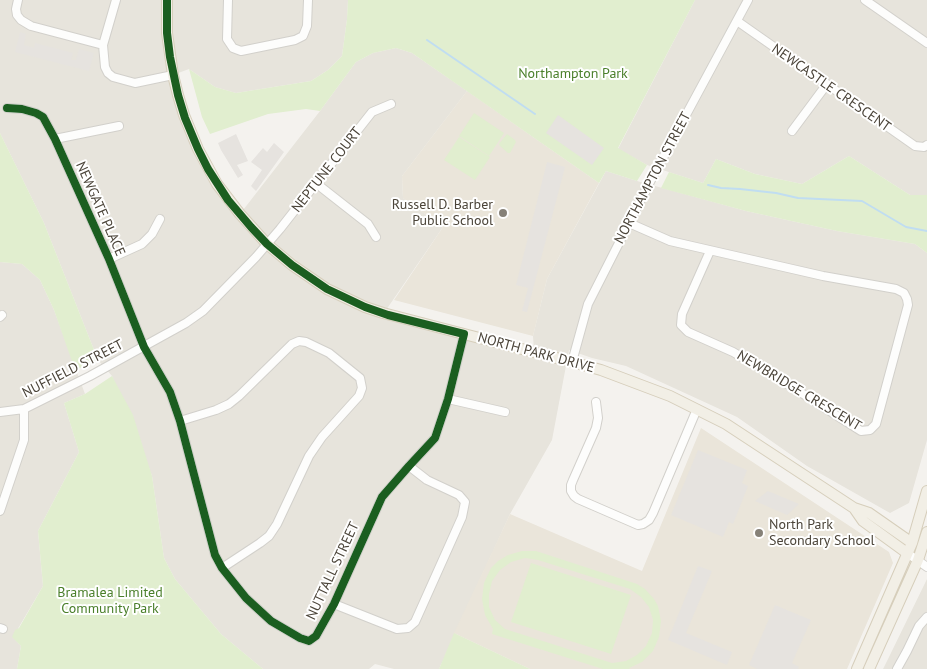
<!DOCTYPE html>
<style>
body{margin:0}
canvas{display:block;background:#f4f2ee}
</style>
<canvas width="927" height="669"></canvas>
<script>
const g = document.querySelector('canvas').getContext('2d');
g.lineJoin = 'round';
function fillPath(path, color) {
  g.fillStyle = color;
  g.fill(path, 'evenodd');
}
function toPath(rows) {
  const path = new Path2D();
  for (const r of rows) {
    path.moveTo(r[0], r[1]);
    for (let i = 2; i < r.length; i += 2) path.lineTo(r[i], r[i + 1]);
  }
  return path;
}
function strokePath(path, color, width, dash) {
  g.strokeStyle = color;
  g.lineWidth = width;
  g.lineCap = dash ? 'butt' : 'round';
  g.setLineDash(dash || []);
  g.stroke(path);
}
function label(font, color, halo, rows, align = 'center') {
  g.font = font + ' "PT Sans",sans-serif';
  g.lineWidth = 4;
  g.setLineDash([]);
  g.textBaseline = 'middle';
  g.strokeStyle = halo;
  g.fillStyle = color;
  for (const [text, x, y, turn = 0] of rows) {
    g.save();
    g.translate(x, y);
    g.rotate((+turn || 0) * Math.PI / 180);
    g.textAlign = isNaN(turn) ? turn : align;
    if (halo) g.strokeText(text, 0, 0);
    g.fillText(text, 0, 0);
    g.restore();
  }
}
fillPath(toPath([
 [0,0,348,0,347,19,342,56,328,70,311,81,236,93,215,87,189,69,173,75,191,135,240,214,320,111,356,62,373,53,396,48,412,53,467,91,402,176,403,198,443,227,384,313,534,351,533,336,547,279,606,171,637,181,746,211,837,231,915,244,927,253,927,440,909,503,890,513,807,466,737,417,626,366,592,358,569,350,552,440,510,514,439,669,394,669,375,664,369,669,263,669,221,634,175,579,164,558,152,476,112,376,98,360,44,223,0,133],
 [695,0,927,0,927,195,910,195,849,156,802,184,755,174,716,159,703,183,647,165,618,149],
 [0,262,22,264,40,280,54,310,85,394,64,403,79,452,38,531,43,586,13,637,21,646,17,669,0,669],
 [927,579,927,669,883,669,889,657]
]), '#e7e4dc');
fillPath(toPath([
 [467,91,599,183,547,279,533,336,394,300,443,227,403,198,402,176],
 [701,428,889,552,893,563,847,669,530,669,454,633,510,514,642,571]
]), '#eae5da');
fillPath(toPath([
 [348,0,695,0,618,148,647,165,637,181,606,171,599,183,412,53,396,48,373,53,356,62,320,111,306,109,268,114,210,134,202,117,189,69,215,87,236,93,311,81,328,70,342,56,347,19],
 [474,113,504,133,489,156,459,136],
 [0,133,44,223,98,360,75,370,54,310,40,280,22,264,0,262],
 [507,134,515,140,516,142,510,153,508,153,500,146,499,144],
 [459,137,490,157,475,180,444,160],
 [849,156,910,195,927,195,927,253,915,244,837,231,746,211,661,188,669,172,703,183,716,159,755,174,802,184],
 [112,376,133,415,152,476,164,558,175,579,221,634,263,669,17,669,21,646,12,637,15,630,19,628,43,586,38,531,79,452,64,403,85,394],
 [522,551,536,551,637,584,645,589,654,599,658,606,661,621,659,637,653,651,642,662,629,668,630,669,603,669,492,634,493,629,485,615,482,599,484,583,491,568,498,561,508,555],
 [525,558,538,560,630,589,641,597,649,607,653,620,652,633,646,646,637,655,626,661,612,663,505,629,495,620,489,607,489,594,492,581,500,570,511,562],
 [531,563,631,595,611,654,511,622],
 [454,633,530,669,439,669]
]), '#e1eecf');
fillPath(toPath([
 [20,32,26,34,24,45,34,48,35,43,73,53,71,60,76,60,79,49,94,53,89,71,15,52],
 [558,115,604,148,592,165,546,133],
 [236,134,248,161,237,165,243,175,238,178,221,150,218,143],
 [274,143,284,152,256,191,251,186,262,170,251,162,263,148,267,152],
 [547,162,565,167,527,312,522,311,528,288,516,285],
 [698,450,747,470,742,483,748,486,733,524,729,522,723,537,671,515],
 [768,491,799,504,787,515,755,501],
 [698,566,712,571,686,633,732,652,727,665,668,640],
 [775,605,811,620,792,663,799,667,798,669,757,669,749,665]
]), '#e6e3df');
strokePath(toPath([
 [427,40,535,114],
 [708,185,721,188,740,189,776,193,798,198,862,201,906,227,927,231]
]), '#c0ddf1', 2);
const minor = toPath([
 [18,0,16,9,17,15,21,20,31,26,103,45],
 [116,0,103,45,105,67,108,73,113,77,135,83,173,75],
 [228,0,227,39,233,48,241,51,295,40,303,36,307,26,308,0],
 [865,0,927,43],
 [737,21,915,146,924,147,927,145],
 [7,108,22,109,36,113,43,117,55,139,109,259,144,347,170,392,180,421,215,555,222,568,246,598,271,621,300,638,309,641,316,636,334,604,382,497,409,466,435,438,448,399,464,334],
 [792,131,827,84],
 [55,139,119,126],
 [317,184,368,224,376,237],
 [629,223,670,241,823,276,896,289,904,293,907,299,908,305,876,424,870,430,861,431,778,378,733,352,688,332,681,325,682,314,710,251],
 [109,259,142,244,152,234,160,219],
 [0,317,2,315],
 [572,362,588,304,652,178,748,0],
 [448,399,505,412],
 [596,402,598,418,596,428,573,480,571,485,571,491,574,496,578,499,638,525,643,524,649,520,653,513,697,409],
 [0,412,24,409,90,376,186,323,203,311,256,257,280,229,372,112,391,104],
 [180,421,216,410,229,404,239,396,292,344,299,341,306,342,329,353,360,378,362,388,359,396,322,437,309,456,277,524,269,536,260,543,222,568],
 [0,511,24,440,24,409],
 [907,553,927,567],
 [334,604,397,629,408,628,415,622,462,517,465,502,459,495,427,480,409,466],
 [0,628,3,629],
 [897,669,907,651,919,626,927,617]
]);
const major = toPath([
 [167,0,167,33,173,75,178,95,184,115,198,149,217,184,240,214,267,244,292,265,327,289,365,307,383,313,572,362,601,370,670,396,726,424,854,508,869,513,912,543],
 [854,508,863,521,907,553],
 [857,669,912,543,927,491],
 [869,669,918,560,927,532]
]);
strokePath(minor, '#d2d0cb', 10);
strokePath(major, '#d6cebb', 12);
strokePath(minor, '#fdfdfc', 8);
strokePath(major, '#f2efe6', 10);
strokePath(toPath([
 [7,108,22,109,36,113,43,117,55,139,109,259,144,347,170,392,180,421,215,555,222,568,246,598,271,621,300,638,309,641,316,636,334,604,382,497,409,466,435,438,448,399,464,334,388,315,365,307,344,297,327,289,292,265,267,244,251,227,228,200,208,169,198,149,185,118,178,95,170,57,167,33,167,0]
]), '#1b5e20', 8);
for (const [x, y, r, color] of [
 [503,213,5,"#868178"],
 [759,533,5,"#868178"]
]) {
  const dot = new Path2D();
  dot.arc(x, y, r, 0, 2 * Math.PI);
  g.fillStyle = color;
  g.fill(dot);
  strokePath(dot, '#fff', 2);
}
label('14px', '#4a7f2a', '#fff', [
 ["Northampton Park",573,74],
 ["Bramalea Limited",110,593],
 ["Community Park",110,609]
]);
label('14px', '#4b4439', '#fff', [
 ["NEWCASTLE CRESCENT",831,88,35],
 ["NEPTUNE COURT",327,170,-52],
 ["NORTHAMPTON STREET",653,178,-62],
 ["NEWGATE PLACE",100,209,66],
 ["NORTH PARK DRIVE",536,353,15],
 ["NUFFIELD STREET",73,369,-27],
 ["NEWBRIDGE CRESCENT",799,391,31],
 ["NUTTALL STREET",333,571,-65]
]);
label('14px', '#4b4439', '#fff', [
 ["Russell D. Barber",493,205],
 ["Public School",493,221],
 ["North Park",769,525,"left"],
 ["Secondary School",769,541,"left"]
], 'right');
</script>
